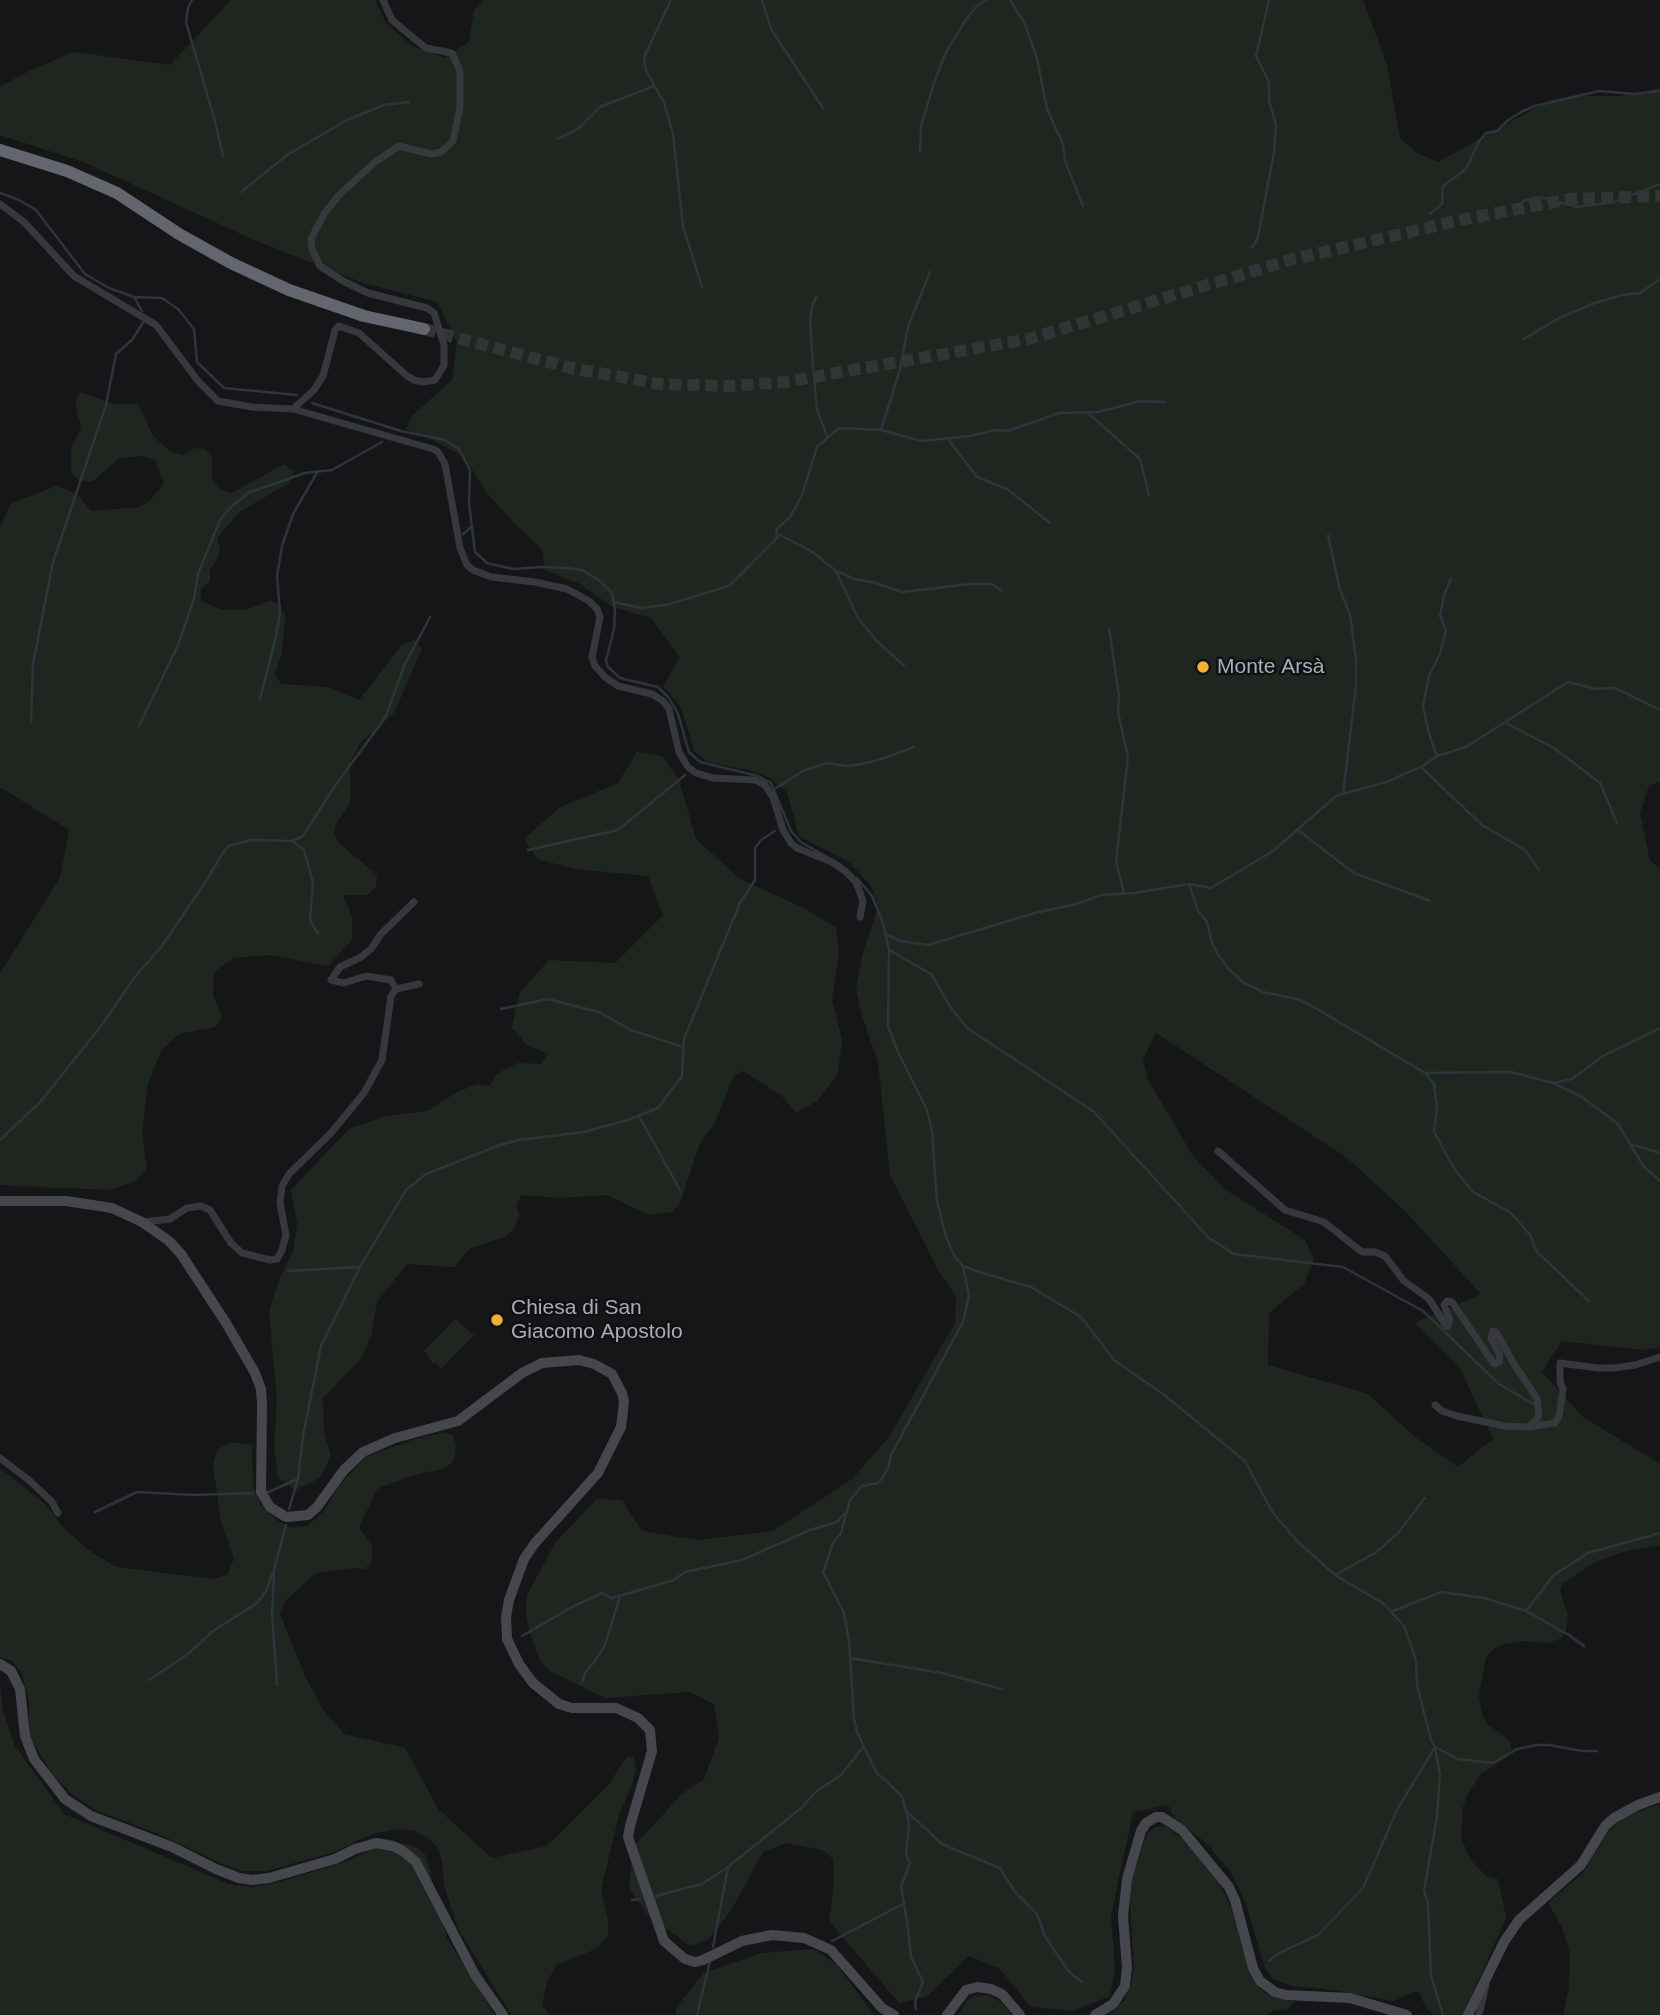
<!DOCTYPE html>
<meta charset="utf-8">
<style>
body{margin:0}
canvas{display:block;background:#161618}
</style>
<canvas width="1660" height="2015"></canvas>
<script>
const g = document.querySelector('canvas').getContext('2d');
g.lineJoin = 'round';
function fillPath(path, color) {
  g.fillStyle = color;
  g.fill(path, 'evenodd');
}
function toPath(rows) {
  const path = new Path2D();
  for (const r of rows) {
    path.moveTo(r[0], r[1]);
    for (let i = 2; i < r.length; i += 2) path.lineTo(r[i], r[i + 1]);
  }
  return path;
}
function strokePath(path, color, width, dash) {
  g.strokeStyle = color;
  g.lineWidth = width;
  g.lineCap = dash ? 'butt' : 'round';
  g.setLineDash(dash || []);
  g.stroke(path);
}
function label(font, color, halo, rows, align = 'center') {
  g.font = font + ' Arial,sans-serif';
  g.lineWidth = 5;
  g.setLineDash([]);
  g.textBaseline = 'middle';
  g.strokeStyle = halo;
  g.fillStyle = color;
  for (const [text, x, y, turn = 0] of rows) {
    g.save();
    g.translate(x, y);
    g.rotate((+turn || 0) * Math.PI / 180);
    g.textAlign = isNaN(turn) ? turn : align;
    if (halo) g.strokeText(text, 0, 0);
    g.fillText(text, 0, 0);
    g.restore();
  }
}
fillPath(toPath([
 [231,0,375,0,386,23,412,46,445,58,469,42,474,10,484,0,1363,0,1387,65,1400,138,1417,153,1438,162,1550,100,1573,96,1620,96,1660,88,1660,782,1649,785,1640,813,1650,861,1660,868,1660,1347,1644,1350,1562,1341,1542,1372,1583,1417,1660,1464,1660,1545,1623,1552,1595,1562,1562,1584,1560,1591,1568,1616,1566,1631,1562,1638,1548,1643,1526,1641,1503,1644,1490,1652,1486,1658,1479,1696,1483,1717,1487,1724,1506,1737,1511,1743,1511,1750,1507,1757,1481,1774,1468,1793,1463,1807,1461,1837,1470,1859,1486,1876,1498,1879,1506,1918,1463,2015,1434,2015,1425,2007,1421,1995,1416,1991,1394,2001,1321,1988,1295,1987,1273,1979,1265,1969,1246,1904,1230,1871,1206,1843,1175,1818,1168,1805,1133,1812,1111,1915,1115,1968,1110,1996,1073,2011,1031,2007,999,1968,969,1956,926,1997,899,2003,829,1921,834,1886,833,1859,823,1850,786,1843,763,1852,733,1907,718,1928,709,1939,690,1946,648,1915,629,1888,634,1846,682,1794,704,1779,719,1738,714,1704,690,1692,605,1698,550,1671,540,1660,530,1634,526,1614,527,1595,555,1543,597,1499,622,1500,642,1531,698,1540,773,1531,852,1479,889,1437,955,1323,956,1296,939,1272,890,1175,878,1062,861,1013,856,989,862,957,878,906,872,887,849,862,799,836,787,792,768,777,749,770,707,762,694,751,681,707,663,686,680,657,651,618,613,607,578,583,545,570,542,549,518,527,487,493,465,458,435,441,406,429,412,416,452,380,457,343,437,302,363,283,252,239,86,163,0,135,0,87,23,74,73,52,170,65],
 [1156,1033,1346,1157,1407,1213,1481,1294,1415,1323,1460,1368,1493,1439,1458,1467,1415,1437,1368,1394,1268,1365,1269,1313,1304,1284,1314,1259,1305,1240,1226,1190,1193,1156,1147,1078,1143,1059],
 [80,392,114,404,138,404,153,436,171,452,184,455,194,448,205,449,212,458,212,481,220,489,232,493,284,464,294,472,289,483,241,511,217,538,220,549,217,560,210,569,210,581,201,589,201,601,222,610,245,610,270,601,280,605,285,616,282,653,275,674,281,684,328,687,359,700,403,644,415,640,422,649,394,713,360,743,350,764,350,804,336,824,334,835,341,845,377,875,376,887,367,895,343,895,352,916,352,940,328,966,269,955,233,958,214,972,213,995,222,1016,215,1027,179,1034,161,1051,148,1084,142,1133,147,1169,135,1181,110,1190,0,1185,0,973,60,878,69,830,0,787,0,528,10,504,56,486,77,494,91,511,139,507,149,502,164,483,155,460,144,456,119,458,92,482,80,481,71,473,71,449,81,427,75,403],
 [637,752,662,756,679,780,696,839,740,879,804,908,836,928,839,955,832,999,842,1039,838,1074,817,1101,796,1113,782,1096,743,1071,733,1077,715,1123,700,1143,680,1203,672,1212,649,1215,607,1195,559,1198,522,1195,516,1204,519,1216,515,1228,505,1237,470,1248,455,1267,407,1264,377,1302,371,1336,361,1359,323,1398,324,1432,331,1456,320,1478,295,1490,278,1477,274,1448,277,1399,269,1312,280,1277,293,1252,297,1223,291,1190,349,1129,386,1116,428,1111,455,1093,477,1084,490,1086,495,1076,505,1069,518,1063,541,1064,548,1054,527,1045,512,1028,519,994,549,960,615,963,663,915,648,876,574,869,538,859,524,839,560,807,618,783],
 [455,1319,474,1335,441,1369,436,1363,434,1365,424,1351],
 [445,1432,452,1435,456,1444,455,1457,451,1463,445,1468,407,1477,377,1489,359,1528,372,1544,372,1562,365,1569,352,1568,316,1573,286,1600,280,1614,306,1678,322,1708,344,1734,405,1748,438,1809,492,1858,547,1846,609,1784,627,1756,634,1758,636,1768,632,1785,619,1815,601,1890,608,1921,608,1936,596,1949,556,1965,547,1983,542,2005,550,2015,512,2015,509,2011,457,1927,444,1884,442,1861,437,1847,427,1837,415,1831,399,1829,372,1834,334,1852,267,1871,241,1871,221,1863,156,1833,95,1810,73,1795,52,1774,29,1736,29,1702,22,1674,12,1661,0,1657,0,1468,46,1505,62,1526,87,1549,116,1567,215,1579,228,1574,234,1558,221,1521,213,1465,217,1450,230,1442,252,1445,253,1485,260,1504,279,1522,291,1528,307,1526,322,1513,341,1484,366,1457,412,1440],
 [0,1687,3,1711,15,1746,64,1814,229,1884,253,1887,279,1882,351,1860,369,1850,386,1844,402,1843,416,1847,425,1854,430,1870,433,1892,447,1938,495,2015,0,2015],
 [1660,1804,1660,2015,1563,2015,1569,1988,1570,1954,1562,1927,1548,1903,1583,1873,1607,1833,1618,1822,1631,1814],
 [1155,1827,1167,1827,1182,1839,1216,1877,1233,1911,1249,1972,1255,1983,1265,1993,1295,2002,1286,2010,1274,2010,1267,2015,1109,2015,1124,2000,1131,1986,1134,1967,1129,1888,1147,1834],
 [813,1949,836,1964,874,2015,676,2015,676,2008,703,1973,762,1953],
 [988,1995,1001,2002,1012,2015,958,2015,967,2001,975,1996]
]), '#1e261f');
strokePath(toPath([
 [192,0,188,8,186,22,215,121,223,156],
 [671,0,644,57,646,70,664,103,673,134,683,226,702,287],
 [762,0,771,29,823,108],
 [1010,0,1024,22,1037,58,1047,109,1063,144,1065,161,1083,206],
 [557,139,578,129,600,107,654,86],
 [920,152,921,126,935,80,946,52,969,15,979,4,987,0],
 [241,192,287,155,347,120,384,105,409,102],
 [0,193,19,200,36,210,85,274,109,288,134,297,162,298,178,309,194,329,197,362,224,388,297,395],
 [1523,201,1540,197,1576,207,1614,202,1660,184],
 [1430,214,1442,204,1443,186,1466,169,1479,141,1486,133,1497,131,1507,121,1523,111,1535,106,1599,91,1635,94,1660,91],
 [1252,248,1258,237,1274,152,1276,125,1269,101,1269,82,1256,56,1269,0],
 [134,297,142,311],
 [816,297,812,306,810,323,813,366,817,410,828,438],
 [1524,339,1559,318,1592,304,1621,295,1640,293,1660,279],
 [312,403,401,431,445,440,459,449,470,470,469,503,475,552,487,563,513,569,540,567,567,568,582,570,600,581,612,593,615,611,614,629,606,661,608,667,620,678,658,687,669,698,678,714,689,752,700,762,758,776,771,783,791,831,802,843,826,856],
 [1088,413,1140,459,1149,495],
 [881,430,899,373,908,327,930,272],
 [948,439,977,477,1007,489,1050,523],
 [463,534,471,527],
 [1328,535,1340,590,1350,615,1356,659,1356,686,1343,794],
 [777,538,780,535,811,551,836,571,855,579,876,583,902,592,971,584,992,584,1002,591],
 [836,571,858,618,875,639,904,666],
 [614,602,641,608,666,605,729,586,777,538,776,530,790,517,802,495,817,447,839,428,881,430,922,441,970,436,995,430,1008,431,1059,413,1098,412,1140,401,1166,402],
 [1109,628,1119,695,1118,712,1128,757,1116,861,1124,893],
 [260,699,276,636,280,613,277,576,282,546,293,514,318,471],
 [31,722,33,664,53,562,106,405,116,354,132,340,144,321],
 [1506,723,1554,748,1600,783,1617,823],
 [139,726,178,645,194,599,198,574,220,520,231,507,248,493,305,473,332,470,382,442],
 [1437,756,1429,734,1423,706,1429,676,1440,654,1446,630,1440,616,1444,596,1451,578],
 [1421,767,1482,825,1525,850,1539,870],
 [776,788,803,771,826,763,846,766,862,764,882,759,914,747],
 [1298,830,1354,873,1430,901],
 [292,841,304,850,313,883,310,920,318,934],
 [528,850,618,830,685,775],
 [857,878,872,896,883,923,889,950,888,1026,897,1050,927,1110,932,1131,937,1201,946,1237,955,1257,963,1266,979,1272,1031,1287,1081,1317,1114,1360,1163,1394,1245,1461,1273,1513,1298,1542,1335,1575,1384,1604,1404,1626,1416,1660,1417,1685,1431,1740,1435,1747,1440,1775,1437,1817,1424,1891,1428,1903,1431,1976,1443,2015],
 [1189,884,1198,911,1207,922,1212,943,1218,955,1228,968,1244,983,1263,992,1297,999,1312,1006,1425,1073,1434,1084,1437,1106,1434,1132,1455,1170,1473,1192,1510,1212,1531,1236,1536,1251,1589,1301],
 [885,934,901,941,928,945,1035,913,1076,904,1101,895,1135,893,1189,884,1211,888,1273,851,1336,796,1386,782,1421,767,1437,756,1466,747,1568,682,1596,689,1615,688,1660,710],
 [889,950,931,974,949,1005,967,1028,1093,1111,1209,1238,1234,1254,1343,1267,1423,1311,1499,1384,1535,1405],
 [501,1009,548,999,599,1012,631,1030,683,1047],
 [1425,1073,1511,1072,1553,1083,1582,1097,1618,1124,1644,1167,1660,1181],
 [1553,1083,1572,1079,1603,1056,1660,1028],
 [639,1116,680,1190],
 [0,1140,41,1101,101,1026,135,977,162,946,208,878,224,851,229,846,251,840,292,841,303,836,334,787,385,718,405,664,430,617],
 [1630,1144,1660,1153],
 [288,1271,360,1267],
 [266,1493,298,1479],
 [289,1509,298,1479,303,1436,321,1346,360,1267,406,1190,426,1174,500,1145,519,1140,584,1132,628,1120,658,1108,682,1076,684,1039,740,903,755,880,755,848,761,840,775,831],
 [95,1512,137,1492,193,1495,253,1493],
 [274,1573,272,1614,277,1685],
 [1335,1575,1375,1553,1398,1533,1425,1498],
 [1393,1611,1441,1592,1484,1598,1526,1611,1569,1635,1584,1646],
 [1526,1611,1554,1575,1588,1553,1660,1533],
 [522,1636,572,1607,602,1593,612,1598,674,1580,685,1572,742,1560,810,1530,837,1522,845,1513],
 [850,1658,942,1673,1002,1689],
 [149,1680,188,1654,213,1631,257,1603,266,1591,274,1570,286,1525],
 [582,1682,586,1671,595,1661,605,1645,620,1596],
 [1435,1747,1458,1759,1493,1763,1517,1749,1537,1745,1549,1745,1582,1751,1597,1751],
 [905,1810,942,1844,1000,1868,1015,1892,1037,1914,1045,1936,1069,1972,1082,1982],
 [656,1896,702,1884,728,1867,800,1809,817,1791,841,1775,864,1746],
 [632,1900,640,1899],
 [832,1941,903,1904],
 [713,1947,728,1867],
 [1269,1961,1279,1953,1318,1935,1363,1888,1398,1808,1435,1747],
 [916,2009,915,2002,923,1982,911,1957,907,1921,901,1887,910,1863,906,1855,909,1824,902,1796,876,1772,857,1732,854,1719,849,1641,844,1613,823,1572,833,1543,841,1533,850,1500,862,1486,878,1483,882,1478,888,1468,891,1455,963,1322,969,1296,963,1266],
 [697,2015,710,1961]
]), '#2c353c', 2.5);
strokePath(toPath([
 [424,329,571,368,659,384,729,386,785,382,1029,339,1290,260,1465,219,1570,199,1660,196]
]), '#333438', 12, [12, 6]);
strokePath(toPath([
 [0,204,24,222,74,276,156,325,198,381,218,401,252,407,293,409,433,449,438,452,445,464,460,548,467,565,473,570,491,577,535,582,567,589,589,601,597,609,600,617,592,657,595,666,605,677,618,686,652,694,663,701,669,709,679,752,688,767,696,773,713,778,755,780,765,785,773,797,783,830,791,843,797,848,832,862,845,871,856,882,863,901,860,917],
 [293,409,314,390,323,376,335,330,339,326,359,333,406,375,414,380,422,382,435,380,444,365,444,345,434,313,427,308,368,293,343,281,320,266,312,249,311,239,324,214,339,195,375,162,399,146,431,154,441,152,453,141,460,107,460,71,452,53,426,48,416,40,392,20,383,0],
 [396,989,391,980,366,976,344,983,331,980,340,967,361,957,371,949,381,934,414,902],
 [1218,1151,1285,1210,1324,1222,1362,1252,1375,1252,1385,1256,1404,1281,1429,1299,1447,1327,1450,1320,1444,1305,1447,1301,1452,1302,1494,1364,1499,1362,1500,1355,1491,1338,1493,1331,1496,1332,1514,1364,1537,1398,1539,1415,1534,1423,1528,1427],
 [144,1222,170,1219,187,1208,201,1206,210,1210,231,1243,242,1253,270,1260,277,1259,282,1250,286,1235,280,1203,282,1186,289,1174,331,1133,364,1093,382,1060,391,996,396,989,419,984],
 [1435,1405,1442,1411,1457,1416,1505,1426,1528,1427,1555,1423,1559,1417,1563,1389,1560,1382,1560,1363,1598,1368,1614,1368,1635,1365,1660,1357],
 [0,1458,30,1481,52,1502,58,1513],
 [1479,2015,1486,1985]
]), '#37383d', 7);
strokePath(toPath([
 [0,1201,66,1201,112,1208,142,1222,169,1241,181,1254,226,1323,255,1373,261,1389,262,1404,261,1492,270,1507,286,1517,308,1515,317,1507,344,1470,363,1452,395,1438,458,1421,522,1373,542,1363,579,1360,594,1364,612,1374,622,1393,624,1402,621,1427,598,1473,535,1543,524,1559,509,1600,506,1617,507,1639,519,1664,533,1683,559,1704,572,1708,616,1708,638,1718,650,1730,652,1751,630,1826,628,1837,664,1941,685,1959,695,1962,703,1960,742,1941,772,1935,804,1938,831,1950,882,2008,894,2015],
 [0,1664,11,1671,20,1689,25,1736,34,1759,65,1799,91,1816,172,1847,216,1869,239,1878,252,1880,269,1878,335,1859,355,1849,376,1843,393,1846,403,1851,416,1862,475,1975,503,2015],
 [947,2015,966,1990,977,1987,991,1989,1002,1994,1020,2015],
 [1095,2015,1113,2004,1125,1986,1127,1967,1123,1916,1127,1879,1141,1831,1146,1823,1156,1817,1162,1817,1182,1830,1229,1887,1235,1900,1253,1968,1260,1981,1275,1992,1286,1995,1350,1998,1407,2015],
 [1468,2015,1504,1942,1519,1920,1581,1865,1605,1826,1614,1818,1638,1805,1660,1797]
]), '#45474d', 10);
strokePath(toPath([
 [0,150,67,171,117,193,179,234,231,263,289,290,364,316,424,329]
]), '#63666e', 12);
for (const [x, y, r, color] of [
 [1203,667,7,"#f2b134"],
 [497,1320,7,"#f2b134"]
]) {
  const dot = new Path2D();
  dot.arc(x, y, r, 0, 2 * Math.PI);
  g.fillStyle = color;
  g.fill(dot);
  strokePath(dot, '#111113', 2.5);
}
label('21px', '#a8adb8', '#111113', [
 ["Monte Arsà",1217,667],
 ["Chiesa di San",511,1308],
 ["Giacomo Apostolo",511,1332]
], 'left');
</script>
